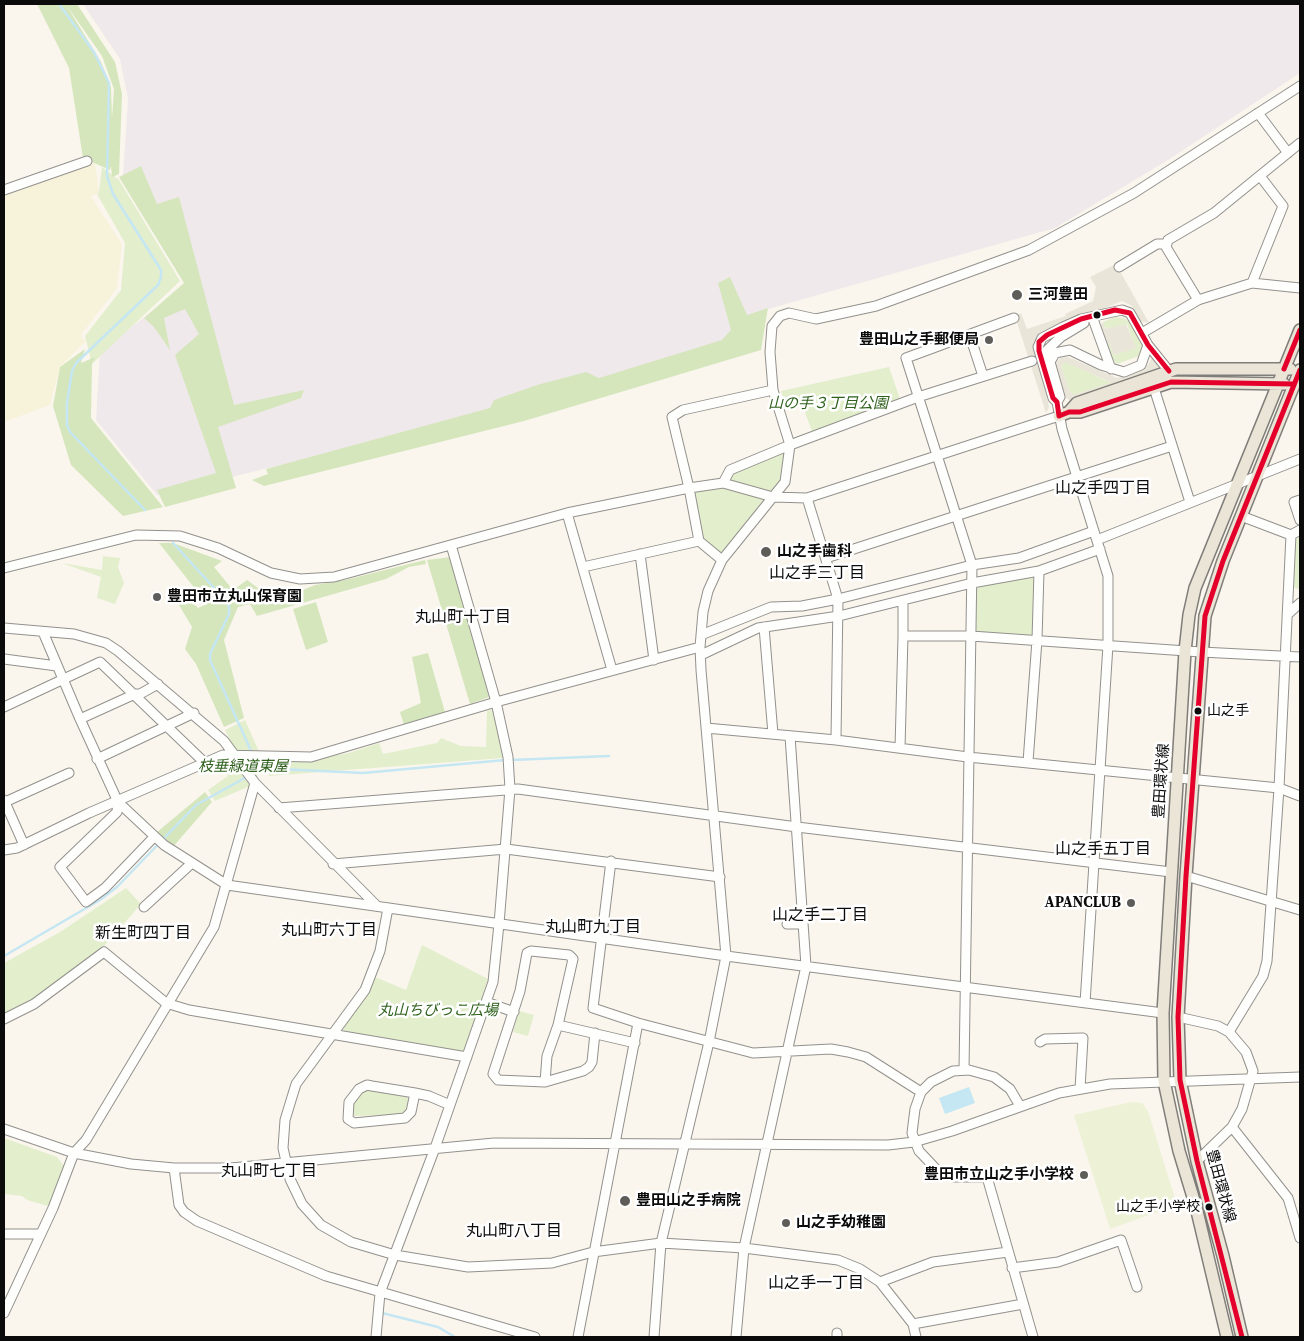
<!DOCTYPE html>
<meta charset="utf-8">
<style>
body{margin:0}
#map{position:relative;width:1304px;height:1341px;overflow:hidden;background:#faf6ed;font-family:"Source Serif 4",serif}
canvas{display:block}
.frame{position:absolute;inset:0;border:5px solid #0b0b0b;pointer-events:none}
</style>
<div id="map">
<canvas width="1304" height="1341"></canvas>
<div class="frame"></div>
</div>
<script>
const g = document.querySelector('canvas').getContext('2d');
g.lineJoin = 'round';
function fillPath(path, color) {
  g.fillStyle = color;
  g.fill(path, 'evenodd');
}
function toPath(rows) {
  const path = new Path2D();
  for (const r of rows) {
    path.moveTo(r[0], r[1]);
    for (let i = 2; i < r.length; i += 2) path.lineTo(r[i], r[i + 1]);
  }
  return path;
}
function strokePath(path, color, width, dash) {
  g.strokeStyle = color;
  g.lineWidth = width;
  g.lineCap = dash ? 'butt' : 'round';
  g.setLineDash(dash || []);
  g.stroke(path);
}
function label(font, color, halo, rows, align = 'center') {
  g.font = font + ' "Source Serif 4","Noto Sans JP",serif';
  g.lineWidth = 5;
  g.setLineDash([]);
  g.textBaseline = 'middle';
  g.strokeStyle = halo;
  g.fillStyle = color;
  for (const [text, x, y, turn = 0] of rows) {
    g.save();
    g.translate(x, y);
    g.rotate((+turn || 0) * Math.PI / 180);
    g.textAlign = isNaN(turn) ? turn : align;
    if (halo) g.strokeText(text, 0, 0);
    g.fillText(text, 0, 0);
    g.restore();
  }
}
fillPath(toPath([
 [83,4,1300,4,1300,73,1168,160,1055,228,747,315,752,351,157,495,96,420,100,350,188,285,155,226,130,195,123,176,128,99,120,59]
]), '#f0e9eb');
fillPath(toPath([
 [95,163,99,192,91,197,122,244,117,288,83,332,81,337,86,341,60,367,50,405,4,422,4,194]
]), '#f7f2da');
fillPath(toPath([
 [102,167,119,180,180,281,92,364,85,336,121,290,125,243,97,194,99,192],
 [1115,317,1124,318,1132,324,1143,347,1142,355,1117,364,1111,358,1105,344,1109,342,1114,355,1135,348,1127,324,1105,329,1103,322],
 [1065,361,1111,383,1077,394,1072,394,1069,390,1061,366],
 [889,367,900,399,813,434,803,407,787,409,781,391],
 [786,451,781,479,722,555,718,552,703,539,693,490,723,486,732,472],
 [1300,535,1300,590,1292,586,1295,540],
 [103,556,120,558,118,567,124,583,115,604,97,598,101,577,62,563,102,570],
 [1036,574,1035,639,973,634,974,585],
 [495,710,503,758,269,776,269,763,305,761,349,753,379,743,383,754,437,743,441,738,461,746,486,747,487,711],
 [245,720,265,765,250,786,215,801,208,790,228,776,222,762,235,750,225,730],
 [126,888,141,904,104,946,34,1001,4,1015,4,963,60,932],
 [422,945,488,979,465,1050,459,1053,345,1034,343,1029,368,992,375,977,406,990],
 [519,1011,534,1015,528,1036,513,1032],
 [367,1090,407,1097,410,1102,407,1111,394,1115,354,1116,351,1107,361,1092],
 [4,1138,57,1157,64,1166,48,1206,27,1200,22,1196,4,1194]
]), '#e3eecd');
fillPath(toPath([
 [37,4,77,4,115,62,122,94,119,174,112,177,111,166,110,170,83,158,69,68],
 [67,6,102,56,114,89,112,118,111,87,101,62],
 [141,166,157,204,179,197,234,405,304,390,301,398,218,427,236,488,165,507,157,490,216,473,175,355,199,334,185,309,164,318,170,350,154,327,144,318,184,283,119,177],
 [730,277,747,315,768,308,761,350,524,421,264,486,252,480,268,474,266,469,490,408,494,400,537,385,586,372,599,378,722,340,731,330,718,283],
 [85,349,81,363,95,357,92,364,91,418,163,507,123,516,71,465,53,406,60,367],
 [159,543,173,543,222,561,214,567,233,590,247,580,276,601,315,585,345,580,425,560,426,564,409,567,386,579,257,616,250,604,238,607,224,640,244,718,224,727,196,664,185,649,192,627,179,605,187,597,198,608,207,604],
 [451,557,489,697,470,704,427,560],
 [316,602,328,642,306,650,293,609],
 [428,653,445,712,404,725,400,712,421,703,412,657],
 [205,792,212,802,172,848,156,833]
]), '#d5e6bc');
fillPath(toPath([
 [1131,1102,1142,1103,1148,1111,1177,1205,1110,1229,1074,1115]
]), '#edf2d7');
fillPath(toPath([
 [1116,264,1149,323,1139,321,1132,306,1122,301,1039,336,1034,342,1034,350,1045,385,1049,407,1046,413,1015,316,1021,313,1027,329,1066,316,1065,314,1093,301,1096,287,1090,277],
 [1103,322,1105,329,1126,324,1136,348,1114,355,1109,343,1105,344,1099,327],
 [1154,355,1161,370,1072,401,1066,398,1055,365,1060,358,1068,357,1117,378,1145,369],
 [1065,362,1110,382,1110,383,1077,394,1072,394,1069,390,1061,366]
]), '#eae5d9');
fillPath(toPath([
 [969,1087,975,1103,945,1114,939,1098]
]), '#c5e6f3');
strokePath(toPath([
 [59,4,94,52,109,83,107,176,113,194,161,270,161,277,158,285,76,363,72,371,67,403,67,425,70,432,145,510],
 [173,543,226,601,229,607,229,614,210,654,210,660,252,753],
 [254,758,258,768],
 [511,760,609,756],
 [4,956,100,900,117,887,196,805,243,779,258,768,363,773,505,760],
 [382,1313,438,1327,455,1337]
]), '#c5e6f3', 2.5);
const minor = toPath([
 [1258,113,1288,153],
 [4,190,87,161],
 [1119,267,1157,244,1167,244],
 [1252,283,1283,206,1260,176],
 [1198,300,1166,247,1168,240,1214,213,1300,143],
 [1093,319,1111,369],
 [1142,333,1198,300,1252,283,1300,288],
 [970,336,983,376],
 [1043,363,1045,352,1061,337,1084,323],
 [1154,388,1190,502],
 [1057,402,1060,397,1050,362,1055,353,1070,350,1101,365,1124,372,1141,365,1148,345],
 [723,483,730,470,790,445,918,397,1032,361],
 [807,498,838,599,836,740],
 [1300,500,1294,502,1300,520],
 [567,513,612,670],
 [1241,516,1291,535,1300,530],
 [1097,540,1300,459],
 [640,554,654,660],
 [826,558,1172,446],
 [722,560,699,541,689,488,672,417,683,410,773,390],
 [583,567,699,541],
 [4,568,136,535,180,536,218,548,271,573,300,579,334,577,567,513,689,488,723,483,773,497,807,498,1059,416],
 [903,601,903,636,971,636,1201,652,1300,657],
 [1287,615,1300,603],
 [764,627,773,734],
 [4,628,74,634,106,643,118,651,224,741,255,783,377,906],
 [43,632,80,719,118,802,164,845,227,885,726,956,1163,1013],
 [701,635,771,607,802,606,838,599,972,565,1019,558,1094,531],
 [701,655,758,628,839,616,972,583,1039,571,1100,549],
 [4,659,57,666],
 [4,707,100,662,205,763],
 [80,719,135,694,140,694,158,684],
 [706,728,836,740,968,757,1279,788,1300,796],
 [900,748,903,636],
 [97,759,194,713],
 [1028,762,1037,640,1039,571],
 [4,800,24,845],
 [5,802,69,773],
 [118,802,117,812,60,867,86,902,105,888,154,837],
 [279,808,518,789,797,827,1171,872],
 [4,850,17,848,89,813,223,755,311,757,496,702,700,647],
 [611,861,593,1008,638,1023,753,1053,831,1049,848,1052,866,1057,921,1092],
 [333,864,506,849,720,877],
 [1186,876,1300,910],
 [144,907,192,863],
 [388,908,380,951,365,990,296,1084,285,1120,283,1148,290,1179,302,1204,321,1225,351,1242,395,1255,468,1267,552,1263,593,1252,661,1243,744,1248,838,1260,860,1269,880,1282,913,1324,916,1337],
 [787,924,803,924],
 [486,1002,514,1012],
 [1085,1003,1108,645,1108,576,1062,429,1057,402,1053,398,1038,347,1042,338,1063,327,1081,319,1122,310,1130,313,1148,345,1169,371],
 [1178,1017,1218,1026,1229,1032,1246,1052,1253,1071,1242,1109,1232,1127,1197,1161],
 [4,1019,34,1004,104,952,166,1003,189,1010,467,1057],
 [558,1025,547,1056,545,1082,498,1080,493,1074,520,991,527,953,531,951,569,955,573,959,558,1025,635,1043],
 [1229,1032,1263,976,1267,961,1279,788,1291,535],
 [1040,1042,1045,1039,1083,1038,1080,1089],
 [964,1069,972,565,906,358,1014,318],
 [545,1082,583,1071,589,1067,592,1062,595,1033],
 [415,1093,411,1112,405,1118,354,1123,348,1119,349,1102,359,1089,367,1085,372,1086,415,1093,429,1096,450,1105],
 [1020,1106,1010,1089,994,1077,969,1070,953,1071,931,1082,921,1092,915,1109,912,1133,919,1151,938,1171,954,1177,987,1177,1033,1337],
 [1232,1127,1288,1198,1300,1238],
 [4,1129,74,1153,131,1164,174,1168,231,1168,494,1143,888,1145,914,1142,952,1131,1059,1093,1110,1084,1300,1077],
 [174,1168,179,1205,184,1212,197,1221,326,1276,535,1337],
 [4,1234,41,1234],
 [1012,1268,1058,1262,1121,1240,1137,1287],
 [880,1282,933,1262,1008,1252],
 [4,1313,53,1208,74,1153,86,1140,214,927,255,783],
 [913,1324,1023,1304],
 [837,1333,837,1337],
 [376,1337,380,1293,435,1148,493,982,499,924,510,789,508,757,496,702,451,545],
 [578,1337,638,1023],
 [654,1337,661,1243,709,1042,726,956,701,670,700,647,703,612,708,591,722,560,785,482,790,445,773,390,770,352,772,326,780,316,789,313,816,319,876,306,1029,250,1134,193,1300,86],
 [736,1337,744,1248,806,966,790,736]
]);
const major = toPath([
 [1069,412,1077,403,1176,369,1290,369],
 [1059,416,1069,412,1080,412,1171,382,1284,384],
 [1227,1337,1196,1207,1179,1151,1164,1081,1163,1013,1185,651,1189,615,1195,588,1300,330],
 [1242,1337,1223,1256,1197,1161,1180,1080,1178,1017,1186,876,1205,616,1223,561,1300,370]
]);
strokePath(minor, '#93918d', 11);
strokePath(major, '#807e7a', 14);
strokePath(minor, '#fefefc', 9);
strokePath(major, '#ebe5d7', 11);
strokePath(toPath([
 [1284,369,1300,330],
 [1059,416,1057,402,1053,398,1039,351,1039,342,1047,335,1081,319,1115,310,1130,313,1148,345,1169,371],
 [1059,416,1069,412,1080,412,1171,382,1294,384],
 [1242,1337,1197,1161,1180,1080,1178,1017,1186,876,1205,616,1223,561,1300,370]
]), '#e4002b', 5);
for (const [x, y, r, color] of [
 [1017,295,6,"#5f5d5a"],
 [1097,315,4.5,"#0b0b0b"],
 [989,340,5,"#5f5d5a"],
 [766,552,6,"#5f5d5a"],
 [157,597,5,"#5f5d5a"],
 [1198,711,4.5,"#0b0b0b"],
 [1131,903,5,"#5f5d5a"],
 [1084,1175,5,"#5f5d5a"],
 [625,1201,6,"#5f5d5a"],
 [1209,1207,4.5,"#0b0b0b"],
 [786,1223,5,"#5f5d5a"]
]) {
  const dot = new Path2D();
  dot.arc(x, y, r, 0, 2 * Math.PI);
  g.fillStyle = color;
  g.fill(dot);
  strokePath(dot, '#fff', 2);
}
label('14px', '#0b0b0b', '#fff', [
 ["山之手",1207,711],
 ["山之手小学校",1200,1207,"right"]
], 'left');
label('bold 15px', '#0b0b0b', '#fff', [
 ["三河豊田",1028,295],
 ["豊田山之手郵便局",979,340,"right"],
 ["山之手歯科",777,552],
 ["豊田市立丸山保育園",167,597],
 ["APANCLUB",1121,903,"right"],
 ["豊田市立山之手小学校",1074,1175,"right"],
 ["豊田山之手病院",636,1201],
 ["山之手幼稚園",796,1223]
], 'left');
label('italic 15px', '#2e611c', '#fff', [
 ["山の手３丁目公園",828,404],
 ["枝垂緑道東屋",243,767],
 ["丸山ちびっこ広場",438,1011]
]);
label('15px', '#0b0b0b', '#fff', [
 ["豊田環状線",1162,781,-86],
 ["豊田環状線",1220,1186,75]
]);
label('16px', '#0b0b0b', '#fff', [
 ["山之手四丁目",1103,489],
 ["山之手三丁目",817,574],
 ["丸山町十丁目",463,618],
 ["山之手五丁目",1103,850],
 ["山之手二丁目",820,916],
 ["丸山町九丁目",593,928],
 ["丸山町六丁目",329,931],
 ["新生町四丁目",143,934],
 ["丸山町七丁目",269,1172],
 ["丸山町八丁目",514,1232],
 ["山之手一丁目",816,1284]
]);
</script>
